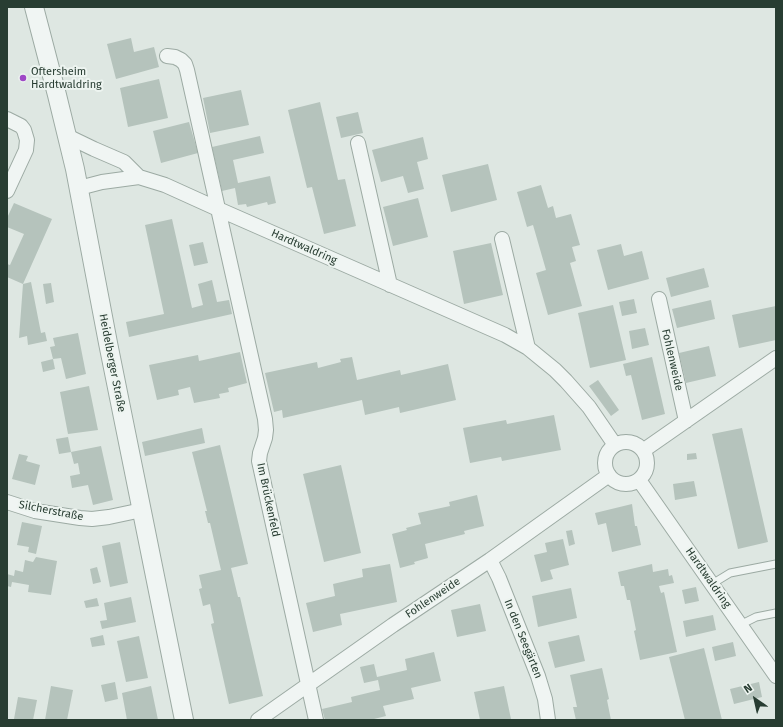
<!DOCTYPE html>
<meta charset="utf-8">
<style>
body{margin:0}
#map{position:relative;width:783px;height:727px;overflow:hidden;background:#dee7e2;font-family:"Fira Sans",sans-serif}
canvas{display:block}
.frame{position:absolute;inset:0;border:8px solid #283d32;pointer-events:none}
.north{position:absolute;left:735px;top:679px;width:40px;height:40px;-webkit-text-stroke:3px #edf4f0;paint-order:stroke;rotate:326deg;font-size:11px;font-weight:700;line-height:16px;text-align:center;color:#283d32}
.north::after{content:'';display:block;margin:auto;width:14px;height:18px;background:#283d32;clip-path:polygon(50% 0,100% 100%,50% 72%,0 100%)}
</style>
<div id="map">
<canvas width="783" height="727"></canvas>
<div class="frame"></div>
<div class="north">N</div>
</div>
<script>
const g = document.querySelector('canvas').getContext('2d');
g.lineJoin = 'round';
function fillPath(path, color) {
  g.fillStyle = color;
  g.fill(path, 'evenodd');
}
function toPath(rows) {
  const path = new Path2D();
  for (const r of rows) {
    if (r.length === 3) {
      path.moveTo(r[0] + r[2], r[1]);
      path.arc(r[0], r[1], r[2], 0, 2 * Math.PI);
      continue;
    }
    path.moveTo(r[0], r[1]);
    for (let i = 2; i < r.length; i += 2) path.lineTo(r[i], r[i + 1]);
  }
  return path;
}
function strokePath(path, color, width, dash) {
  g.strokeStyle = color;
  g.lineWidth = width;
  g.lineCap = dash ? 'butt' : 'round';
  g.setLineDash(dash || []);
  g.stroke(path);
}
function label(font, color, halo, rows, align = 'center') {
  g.font = font + ' "Fira Sans",sans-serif';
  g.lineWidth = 4;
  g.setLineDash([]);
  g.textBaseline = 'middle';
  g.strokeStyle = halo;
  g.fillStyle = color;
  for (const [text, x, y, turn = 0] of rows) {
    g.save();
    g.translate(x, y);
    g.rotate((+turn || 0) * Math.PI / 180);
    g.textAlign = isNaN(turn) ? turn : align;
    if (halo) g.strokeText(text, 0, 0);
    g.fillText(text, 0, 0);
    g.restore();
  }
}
fillPath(toPath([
 [131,38,134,52,154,47,159,67,116,79,107,44],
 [159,79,168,118,128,127,120,88],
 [241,90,249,125,210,133,203,98],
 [320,102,338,180,345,179,356,226,324,234,312,187,307,188,288,110],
 [358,112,363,133,341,138,336,117],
 [189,122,198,153,161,163,153,131],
 [260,136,264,153,233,160,238,183,270,176,276,203,268,205,267,202,247,207,246,204,238,205,235,188,222,191,212,147],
 [423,137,428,159,417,162,424,189,408,193,403,176,381,182,372,150],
 [488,164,497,200,451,212,442,175],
 [541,185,548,208,553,206,556,218,571,214,580,245,572,247,576,261,570,263,582,306,548,315,536,273,546,270,533,225,527,227,517,192],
 [418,198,428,237,393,246,383,207],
 [14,203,52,219,23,284,31,282,41,333,45,332,47,341,28,345,27,336,19,338,23,284,7,277,7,264,10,265,24,234,7,227,7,218],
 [172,219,192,308,203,305,198,284,212,280,217,302,229,300,232,314,129,337,126,322,164,314,145,225],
 [203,242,208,263,194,266,189,245],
 [491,243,503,295,464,304,453,251],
 [621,244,624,256,642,251,649,279,608,290,597,250],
 [704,268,709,287,671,297,666,278],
 [51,283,54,302,46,304,43,284],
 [634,299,637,313,622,316,619,302],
 [711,300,715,319,677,328,672,309],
 [613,305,626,360,590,368,578,313],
 [776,306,776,340,739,348,732,315],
 [645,328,649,345,632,349,629,331],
 [78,333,86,374,66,379,61,358,53,359,50,347,55,346,53,338],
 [709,346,716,376,686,383,679,353],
 [240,352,247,383,228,388,229,392,219,394,220,398,194,403,190,387,178,390,179,395,157,400,149,365,198,355,199,361],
 [352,357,357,380,400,370,401,375,448,364,456,400,400,413,399,407,365,415,362,400,283,418,282,410,274,412,265,373,317,362,318,368,341,362,340,359],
 [652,357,665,414,642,420,631,375,626,376,623,364],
 [53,359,55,369,43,372,41,362],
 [598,380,619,410,611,416,589,386],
 [89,386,98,430,68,434,60,392],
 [554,415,561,450,502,461,501,457,470,463,463,428,506,420,507,424],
 [202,428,205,443,145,456,142,442],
 [742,428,768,542,738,549,712,434],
 [68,437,71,452,59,454,56,439],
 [220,445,248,564,231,568,238,597,240,597,263,696,229,704,211,624,214,623,210,604,203,606,199,589,202,588,199,575,221,570,210,523,208,523,205,511,207,511,192,452],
 [101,446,113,500,93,505,88,485,72,488,70,476,80,474,78,463,74,464,71,452],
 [696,453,697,459,687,460,687,454],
 [19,454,28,456,26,461,40,465,35,485,12,479],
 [341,465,361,553,324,562,303,474],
 [694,481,697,496,675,500,673,484],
 [477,495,484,526,464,531,465,534,425,544,428,558,414,562,415,564,400,568,392,534,407,530,406,528,421,524,418,513,450,506,449,502],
 [632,504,635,526,637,526,641,545,612,552,606,523,598,525,595,513],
 [22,522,42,526,36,554,28,552,29,547,17,545],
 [572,530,575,544,569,546,566,531],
 [563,539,569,565,550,570,553,579,541,582,534,555,547,552,545,543],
 [120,542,128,583,110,587,102,546],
 [36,557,57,561,51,595,28,592,29,585,12,582,11,587,7,586,7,574,14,576,15,570,23,572,25,560,33,562],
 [390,564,397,602,340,614,342,625,313,632,306,603,335,596,333,584,363,577,362,569],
 [652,564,653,572,668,569,669,576,672,575,674,583,659,586,661,593,664,592,677,652,640,660,634,631,636,630,630,600,627,600,624,586,621,586,618,572],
 [97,567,101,582,93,584,90,569],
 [696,587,699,601,685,604,682,590],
 [571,588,577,618,538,627,532,596],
 [131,597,136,622,102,629,100,621,107,620,104,603],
 [97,598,99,606,86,608,84,601],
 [480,604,486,631,457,637,451,610],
 [713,615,716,630,686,637,683,621],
 [103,635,105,645,92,647,90,638],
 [579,635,585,661,555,668,548,642],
 [139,636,148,678,126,682,117,641],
 [733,642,736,656,715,661,712,647],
 [704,648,722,720,685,720,669,657],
 [434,652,441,681,411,688,414,699,383,706,386,716,370,720,325,720,322,709,352,702,351,697,380,690,378,680,364,683,360,667,374,664,377,677,407,670,405,659],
 [602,668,609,699,607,700,611,720,576,720,573,707,577,707,570,675],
 [115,682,118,699,105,702,101,685],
 [759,682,762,697,734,704,730,689],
 [51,686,73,690,67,720,45,720],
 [151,686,158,720,127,720,122,693],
 [504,686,511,719,505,720,480,720,474,692],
 [18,697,37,700,33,720,20,720,14,719]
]), '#b5c3bc');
const service = toPath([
 [712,584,730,573,776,564],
 [740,625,756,617,776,613]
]);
const minor = toPath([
 [167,56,175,57,181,60,185,64,187,70,265,419,266,430,265,438,260,453,259,461,316,720],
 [7,119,21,126,24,130,27,140,26,150,7,191],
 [67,136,94,149,124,162,139,177],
 [358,143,390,285],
 [79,188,102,182,139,177,165,185,218,209,505,335,528,348,555,370,566,381,589,407,615,445],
 [502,239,528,348],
 [659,299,686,421],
 [626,463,21],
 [644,450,776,358],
 [639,480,776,676],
 [7,502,35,511,80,518,92,519,109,517,142,510],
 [490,560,499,578,538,676,545,699,548,720],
 [258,720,393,625,490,560,609,475]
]);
const tertiary = toPath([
 [34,7,57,95,75,169,108,343,184,720]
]);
strokePath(service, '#9caaa3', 9);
strokePath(minor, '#9caaa3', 16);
strokePath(tertiary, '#9caaa3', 20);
strokePath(service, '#f0f5f3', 7);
strokePath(minor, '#f0f5f3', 14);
strokePath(tertiary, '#f0f5f3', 18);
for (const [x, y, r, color] of [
 [23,78,4,"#9f48c6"]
]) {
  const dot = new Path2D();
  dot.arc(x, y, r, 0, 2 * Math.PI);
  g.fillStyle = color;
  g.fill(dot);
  strokePath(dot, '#edf4f0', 1.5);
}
label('11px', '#283d32', '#edf4f0', [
 ["Oftersheim",31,72],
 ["Hardtwaldring",31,85]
], 'left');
label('11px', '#283d32', '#edf4f0', [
 ["Hardtwaldring",304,247,24],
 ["Fohlenweide",672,360,77],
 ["Heidelberger Straße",112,363,79],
 ["Im Brückenfeld",268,500,78],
 ["Silcherstraße",51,511,11],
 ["Hardtwaldring",708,578,55],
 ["Fohlenweide",433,598,-34],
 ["In den Seegärten",523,639,68]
]);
</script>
